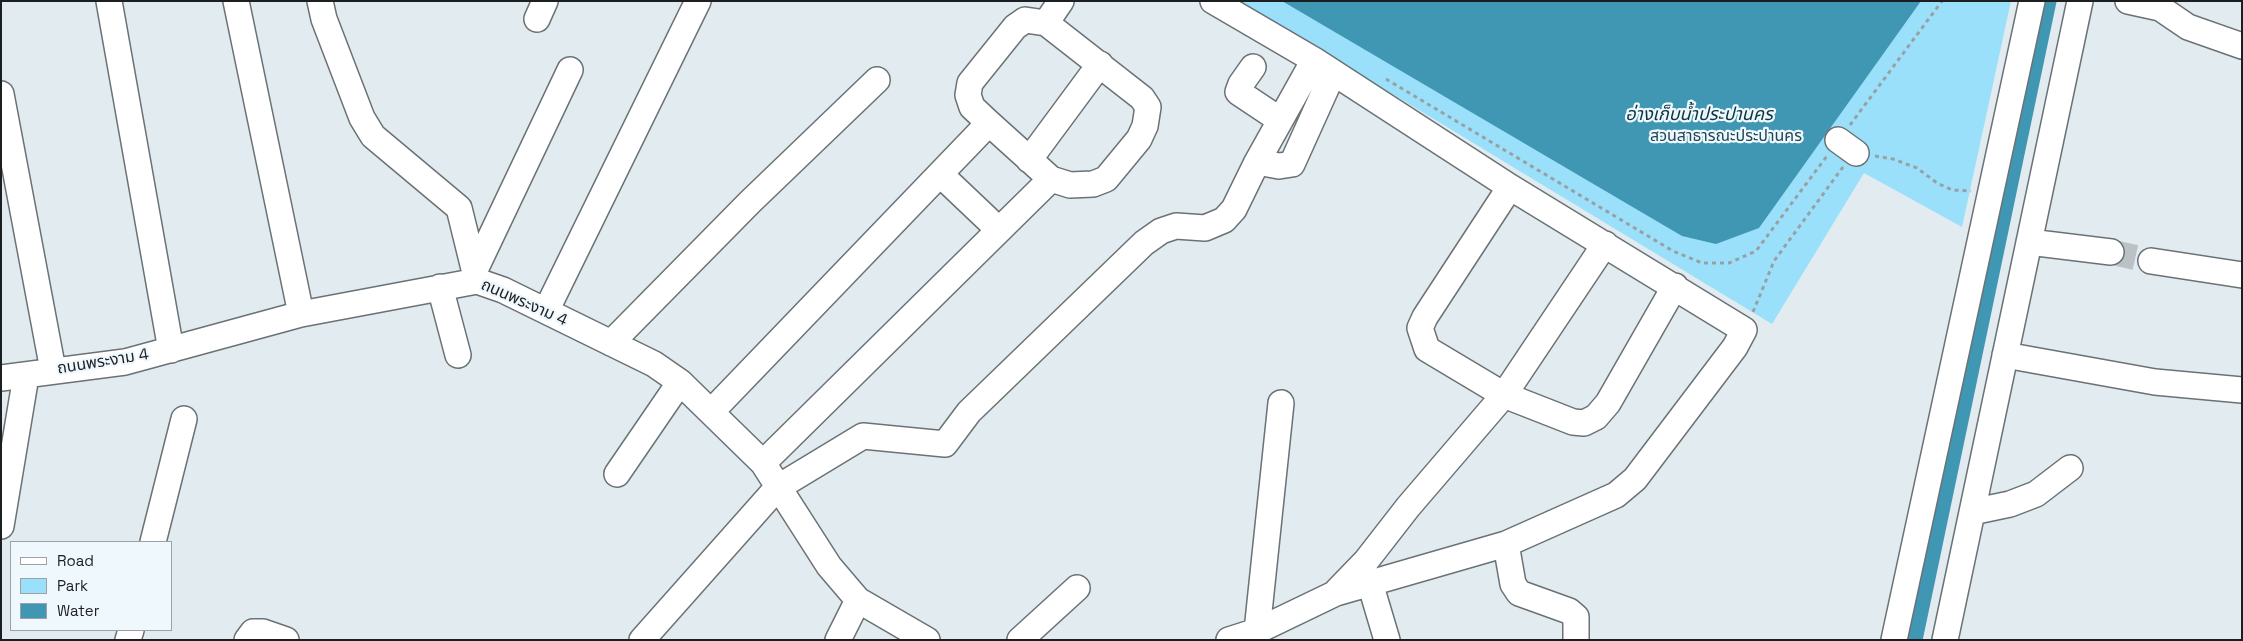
<!DOCTYPE html>
<meta charset="utf-8">
<style>
body{margin:0}
#map{position:relative;width:2243px;height:641px;overflow:hidden;background:#e2ebef;font-family:"Space Grotesk",sans-serif}
canvas{display:block}
.frame{position:absolute;inset:0;border:2px solid #1c1f21;pointer-events:none}
.legend{position:absolute;left:10px;top:541px;width:162px;height:90px;box-sizing:border-box;background:#eff8fc;border:1px solid #9ba1a4;margin:0;padding:6px 9px;list-style:none;font-size:15px;color:#1c1f21}
.legend li{display:flex;align-items:center;gap:10px;height:25px}
.legend b{width:25px;border:1px solid #9ba1a4}
</style>
<div id="map">
<canvas width="2243" height="641"></canvas>
<div class="frame"></div>
<ul class="legend">
<li><b style="height:6px;background:#fff"></b>Road</li>
<li><b style="height:14px;background:#9ae0fa"></b>Park</li>
<li><b style="height:14px;background:#3f97b4"></b>Water</li>
</ul>
</div>
<script>
const g = document.querySelector('canvas').getContext('2d');
g.lineJoin = 'round';
function fillPath(path, color) {
  g.fillStyle = color;
  g.fill(path, 'evenodd');
}
function toPath(rows) {
  const path = new Path2D();
  for (const r of rows) {
    path.moveTo(r[0], r[1]);
    for (let i = 2; i < r.length; i += 2) path.lineTo(r[i], r[i + 1]);
  }
  return path;
}
function strokePath(path, color, width, dash) {
  g.strokeStyle = color;
  g.lineWidth = width;
  g.lineCap = dash ? 'butt' : 'round';
  g.setLineDash(dash || []);
  g.stroke(path);
}
function label(font, color, halo, rows, align = 'center') {
  g.font = font + ' "Space Grotesk","Noto Sans Thai",sans-serif';
  g.lineWidth = 4.5;
  g.setLineDash([]);
  g.textBaseline = 'middle';
  g.strokeStyle = halo;
  g.fillStyle = color;
  for (const [text, x, y, turn = 0] of rows) {
    g.save();
    g.translate(x, y);
    g.rotate((+turn || 0) * Math.PI / 180);
    g.textAlign = isNaN(turn) ? turn : align;
    if (halo) g.strokeText(text, 0, 0);
    g.fillText(text, 0, 0);
    g.restore();
  }
}
fillPath(toPath([
 [1239,1,2011,1,1962,227,1864,173,1772,324]
]), '#9ae0fa');
fillPath(toPath([
 [1282,1,1921,1,1759,228,1716,244,1682,236]
]), '#3f97b4');
strokePath(toPath([
 [1913,640,2047,1]
]), '#3f97b4', 19);
strokePath(toPath([
 [2111,252,2151,261]
]), '#bac2c6', 25, [25, 12]);
const minor = toPath([
 [109,1,171,350],
 [236,1,301,314],
 [320,1,324,19,362,118,373,136,459,208,477,281],
 [1213,1,1314,60,1510,187,1744,330,1735,347,1635,479,1616,495,1506,544,1336,593,1257,631,1229,640],
 [2128,1,2160,8,2188,27,2242,46],
 [537,19,545,1],
 [1046,23,1061,1],
 [1253,67,1241,84,1238,92,1280,120],
 [1,94,53,370],
 [989,123,972,107,968,95,970,83,1015,27,1025,20,1046,23,1142,98,1148,107,1145,126,1139,139,1106,179,1093,184,1070,185,1051,179],
 [1838,140,1856,153],
 [1029,160,1100,64],
 [1257,162,1279,166,1292,164,1333,73],
 [940,174,999,230],
 [1510,187,1425,317,1420,328,1427,349,1504,395,1605,244],
 [2029,242,2111,252],
 [2151,261,2242,275],
 [475,270,570,70],
 [440,287,458,355],
 [546,311,698,1],
 [611,343,750,202,877,80],
 [2005,355,2155,382,2242,390],
 [1,378,125,362,301,314,477,281,503,290,654,364,680,382,763,463,829,566,858,600,927,640],
 [711,412,989,123,1051,179,763,463],
 [617,474,680,382],
 [1972,512,2010,504,2036,494,2070,468],
 [1,526,26,376],
 [153,542,184,419],
 [1506,544,1513,584,1519,593,1569,611,1576,617,1576,640],
 [1370,583,1387,640],
 [1337,591,1366,561,1408,507,1504,395,1573,422,1584,423,1596,417,1608,403,1675,286],
 [1257,631,1281,403],
 [128,640,131,630],
 [247,640,253,632,263,632,286,640],
 [642,640,777,488,863,436,945,444,969,412,1144,243,1161,231,1176,226,1205,228,1224,220,1234,209,1257,162,1314,60],
 [838,640,858,600],
 [1020,640,1077,588],
 [1894,640,2032,1],
 [1945,640,2080,1]
]);
strokePath(minor, '#6a7275', 28);
strokePath(toPath([
 [1386,79,1673,251,1702,263,1729,263,1756,251,1827,156],
 [1850,125,1942,1],
 [1875,156,1893,159,1917,168,1937,183,1952,190,1971,191],
 [1753,312,1774,261,1843,167]
]), '#99a0a4', 3, [4, 4]);
strokePath(minor, '#fff', 25);
label('16px', '#1f4653', '#eff8fc', [
 ["สวนสาธารณะประปานคร",1726,137]
]);
label('16px', '#1c1f21', '#eff8fc', [
 ["ถนนพระงาม 4",524,303,24],
 ["ถนนพระงาม 4",103,362,-9]
]);
label('italic 18px', '#0c3542', '#eff8fc', [
 ["อ่างเก็บน้ำประปานคร",1699,115]
]);
</script>
